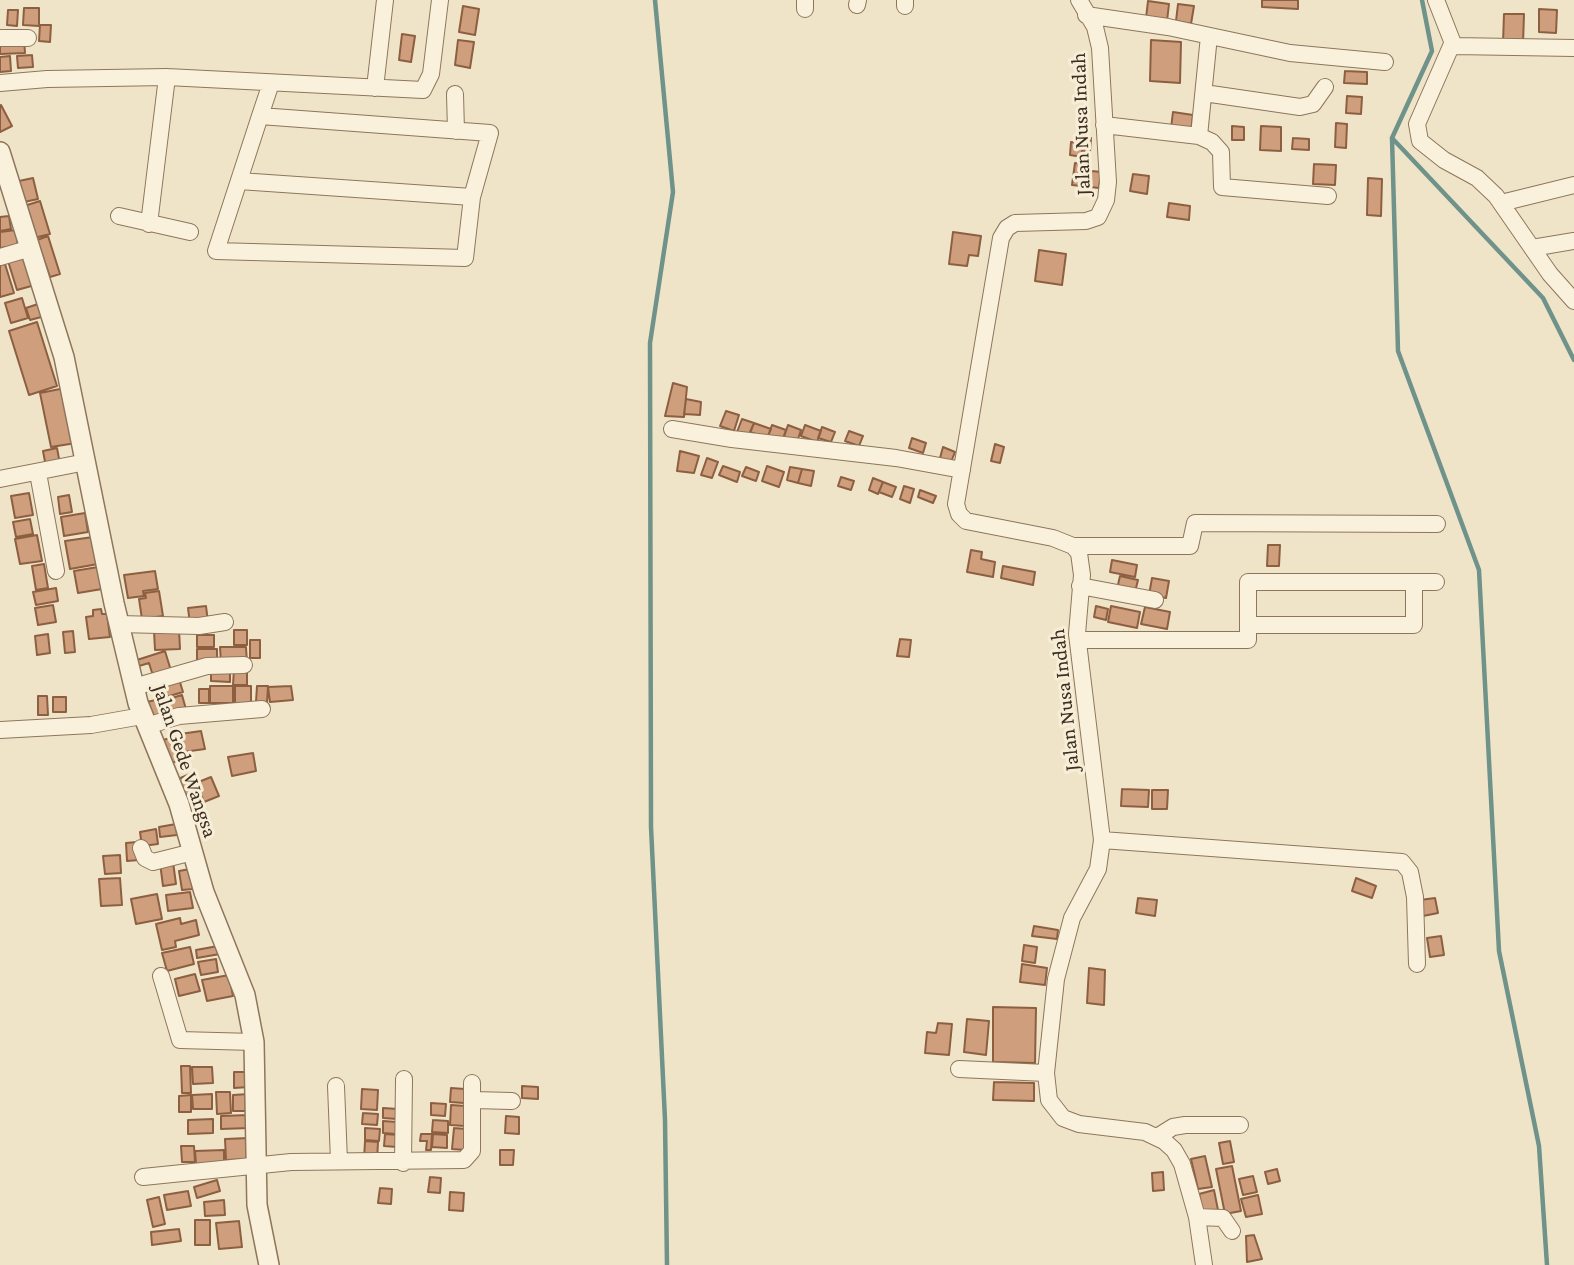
<!DOCTYPE html>
<style>
body{margin:0}
canvas{display:block;background:#f0e4c8}
</style>
<canvas width="1574" height="1265"></canvas>
<script>
const g = document.querySelector('canvas').getContext('2d');
g.lineJoin = 'round';
function toPath(rows) {
  const path = new Path2D();
  for (const r of rows) {
    path.moveTo(r[0], r[1]);
    for (let i = 2; i < r.length; i += 2) path.lineTo(r[i], r[i + 1]);
  }
  return path;
}
function strokePath(path, color, width, dash) {
  g.strokeStyle = color;
  g.lineWidth = width;
  g.lineCap = dash ? 'butt' : 'round';
  g.setLineDash(dash || []);
  g.stroke(path);
}
function fillPath(path, color) {
  g.fillStyle = color;
  g.fill(path, 'evenodd');
}
function label(font, color, halo, rows, align = 'center') {
  g.font = font + ' "Crimson Pro",serif';
  g.lineWidth = 6;
  g.setLineDash([]);
  g.textBaseline = 'middle';
  g.strokeStyle = halo;
  g.fillStyle = color;
  for (const [text, x, y, turn = 0] of rows) {
    g.save();
    g.translate(x, y);
    g.rotate((+turn || 0) * Math.PI / 180);
    g.textAlign = isNaN(turn) ? turn : align;
    if (halo) g.strokeText(text, 0, 0);
    g.fillText(text, 0, 0);
    g.restore();
  }
}
strokePath(toPath([
 [655,0,673,192,650,343,651,827,665,1120,667,1265],
 [1422,0,1432,51,1392,138,1398,351,1479,570,1499,951,1539,1146,1547,1265],
 [1392,138,1543,298,1574,360]
]), '#6f938a', 4.5);
const building = toPath([
 [1262,0,1298,0,1298,9,1262,7,1262,0],
 [1148,1,1169,4,1167,21,1146,18,1148,1],
 [1178,4,1194,6,1191,24,1176,21,1178,4],
 [463,6,479,9,475,35,459,32,463,6],
 [24,8,39,8,39,26,23,25,24,8],
 [1539,9,1557,10,1556,33,1539,32,1539,9],
 [8,10,18,10,17,26,7,25,8,10],
 [1504,14,1524,14,1523,44,1503,43,1504,14],
 [40,25,51,25,50,42,39,41,40,25],
 [402,34,415,36,411,62,399,60,402,34],
 [24,39,25,53,0,54,0,41,24,39],
 [458,40,474,42,470,68,455,65,458,40],
 [1151,40,1181,42,1180,83,1150,81,1151,40],
 [32,55,33,67,18,68,17,56,32,55],
 [10,56,11,71,0,72,0,57,10,56],
 [1345,71,1367,72,1367,84,1344,83,1345,71],
 [1347,96,1362,97,1361,114,1346,113,1347,96],
 [1,105,12,126,0,132,0,106,1,105],
 [1173,112,1193,115,1191,131,1171,128,1173,112],
 [1336,123,1347,124,1346,148,1335,147,1336,123],
 [1232,126,1244,127,1244,140,1232,140,1232,126],
 [1261,126,1281,127,1281,151,1260,150,1261,126],
 [1077,136,1091,138,1090,152,1082,151,1082,157,1070,155,1071,142,1076,143,1077,136],
 [1293,138,1309,139,1309,150,1292,149,1293,138],
 [1075,163,1083,164,1083,170,1101,172,1099,188,1072,185,1075,163],
 [1314,164,1336,165,1335,185,1313,184,1314,164],
 [1133,174,1149,176,1147,194,1130,191,1133,174],
 [33,178,38,199,24,202,19,181,33,178],
 [1368,178,1382,179,1381,216,1367,215,1368,178],
 [40,201,50,234,34,238,24,206,40,201],
 [1169,203,1190,206,1189,220,1167,217,1169,203],
 [9,216,11,229,0,231,0,217,9,216],
 [16,230,18,246,0,248,0,232,16,230],
 [953,232,981,236,978,256,969,255,967,266,949,264,953,232],
 [48,236,60,274,50,277,37,240,48,236],
 [1039,250,1066,254,1062,285,1035,281,1039,250],
 [26,256,35,285,17,290,8,261,26,256],
 [5,264,14,293,0,297,0,265,5,264],
 [22,298,28,318,11,323,5,303,22,298],
 [41,303,45,316,30,320,26,308,41,303],
 [37,322,57,386,29,395,9,331,37,322],
 [673,383,687,387,684,417,665,416,673,383],
 [65,388,76,443,51,447,40,393,65,388],
 [686,399,701,402,700,415,684,414,686,399],
 [726,411,739,415,734,431,720,426,726,411],
 [742,419,754,423,749,436,737,432,742,419],
 [754,423,771,429,767,438,750,432,754,423],
 [772,425,786,430,782,441,768,436,772,425],
 [788,425,801,430,797,442,784,437,788,425],
 [805,425,821,431,817,442,801,436,805,425],
 [822,427,835,432,831,442,818,438,822,427],
 [849,431,863,436,859,446,845,441,849,431],
 [912,438,926,443,923,453,909,448,912,438],
 [995,444,1004,447,1000,463,991,461,995,444],
 [943,447,955,452,951,462,940,458,943,447],
 [57,448,60,464,46,467,43,451,57,448],
 [680,451,699,456,694,473,677,471,680,451],
 [707,458,718,462,712,478,701,475,707,458],
 [723,466,740,472,737,482,719,475,723,466],
 [767,466,784,472,779,487,762,481,767,466],
 [746,467,759,472,756,481,742,476,746,467],
 [790,467,802,469,798,483,787,480,790,467],
 [802,469,814,471,811,486,798,483,802,469],
 [841,477,854,481,851,490,838,486,841,477],
 [873,478,883,482,878,494,869,490,873,478],
 [883,482,896,487,892,497,879,492,883,482],
 [904,486,914,489,910,503,900,499,904,486],
 [920,490,936,496,933,503,918,497,920,490],
 [29,493,33,515,15,518,11,496,29,493],
 [69,495,72,512,60,514,58,497,69,495],
 [85,513,88,532,64,536,61,517,85,513],
 [30,519,33,534,16,537,13,522,30,519],
 [37,535,42,561,20,564,15,539,37,535],
 [93,537,98,564,70,569,65,541,93,537],
 [1268,545,1280,545,1279,566,1267,566,1268,545],
 [971,550,982,552,981,559,995,562,993,577,967,572,971,550],
 [1112,560,1137,565,1135,577,1110,572,1112,560],
 [44,564,48,588,36,590,32,566,44,564],
 [1003,566,1035,572,1033,585,1001,578,1003,566],
 [98,567,102,589,78,593,74,571,98,567],
 [155,571,158,589,143,591,144,596,128,598,124,575,155,571],
 [1120,576,1138,580,1135,592,1117,589,1120,576],
 [1152,578,1169,581,1166,598,1149,595,1152,578],
 [56,588,58,601,36,605,33,592,56,588],
 [159,591,163,616,142,619,139,599,146,598,145,593,159,591],
 [53,605,56,622,38,625,35,608,53,605],
 [206,606,208,622,190,624,188,608,206,606],
 [1096,606,1108,609,1106,620,1094,617,1096,606],
 [1111,606,1140,612,1137,628,1108,622,1111,606],
 [1145,607,1170,612,1167,629,1141,624,1145,607],
 [101,609,102,614,107,614,110,637,89,639,86,617,93,616,93,610,101,609],
 [179,629,180,649,155,650,154,631,179,629],
 [234,630,247,630,247,645,234,645,234,630],
 [73,631,75,652,65,653,63,632,73,631],
 [48,634,50,653,37,655,35,636,48,634],
 [197,635,214,635,214,647,197,647,197,635],
 [900,639,911,640,909,657,897,656,900,639],
 [250,640,260,640,260,658,250,658,250,640],
 [220,647,246,647,247,663,221,663,220,647],
 [197,649,217,649,217,663,197,664,197,649],
 [165,651,172,674,154,679,149,663,139,666,137,660,165,651],
 [211,668,230,669,230,682,211,681,211,668],
 [234,669,247,670,247,685,233,685,234,669],
 [179,679,183,692,166,697,163,683,179,679],
 [210,686,233,686,233,703,210,703,210,686],
 [235,686,251,686,251,710,235,709,235,686],
 [257,686,268,686,267,703,256,702,257,686],
 [291,686,293,700,270,702,268,687,291,686],
 [199,689,209,689,209,703,199,703,199,689],
 [182,695,187,713,173,716,168,699,182,695],
 [38,696,47,696,48,715,38,715,38,696],
 [53,697,66,697,66,712,53,712,53,697],
 [164,698,168,714,151,718,147,702,164,698],
 [201,731,205,749,183,752,180,734,201,731],
 [173,737,182,759,169,764,160,741,173,737],
 [253,753,256,771,232,776,228,757,253,753],
 [190,774,203,806,191,811,178,779,190,774],
 [211,777,219,796,204,802,196,783,211,777],
 [1122,789,1149,790,1148,807,1121,806,1122,789],
 [1152,790,1168,790,1167,809,1152,809,1152,790],
 [176,824,177,835,160,837,159,827,176,824],
 [156,829,158,844,142,846,140,832,156,829],
 [137,842,139,860,127,861,126,843,137,842],
 [120,855,121,873,105,874,103,856,120,855],
 [173,862,176,884,163,886,160,863,173,862],
 [190,869,193,889,182,890,179,871,190,869],
 [120,878,122,905,101,906,99,879,120,878],
 [1356,878,1376,886,1372,898,1352,891,1356,878],
 [190,892,193,908,168,911,166,895,190,892],
 [157,894,162,919,136,924,131,899,157,894],
 [1138,898,1157,900,1155,916,1136,913,1138,898],
 [1435,898,1438,913,1423,916,1420,900,1435,898],
 [180,918,181,924,196,920,199,935,175,941,176,947,162,950,156,924,180,918],
 [1034,926,1058,930,1057,939,1032,936,1034,926],
 [1441,936,1444,955,1430,957,1427,938,1441,936],
 [1024,945,1037,947,1035,963,1022,961,1024,945],
 [218,946,220,954,197,958,196,950,218,946],
 [190,947,194,964,167,971,162,953,190,947],
 [216,959,218,972,201,975,198,962,216,959],
 [1022,964,1047,968,1045,985,1020,982,1022,964],
 [1089,968,1105,970,1104,1005,1087,1003,1089,968],
 [195,974,200,991,179,996,175,979,195,974],
 [229,975,233,996,207,1001,202,980,229,975],
 [993,1007,1036,1008,1035,1063,993,1062,993,1007],
 [967,1019,989,1021,986,1055,964,1052,967,1019],
 [938,1023,952,1024,949,1055,925,1053,927,1032,936,1033,938,1023],
 [181,1066,190,1066,191,1093,182,1093,181,1066],
 [192,1067,212,1067,213,1083,193,1084,192,1067],
 [234,1072,249,1072,249,1087,234,1088,234,1072],
 [994,1082,1034,1083,1034,1101,993,1100,994,1082],
 [522,1086,538,1087,538,1099,522,1098,522,1086],
 [451,1088,465,1089,464,1103,450,1102,451,1088],
 [362,1089,378,1090,377,1110,361,1109,362,1089],
 [216,1092,230,1092,231,1113,217,1114,216,1092],
 [212,1094,212,1109,193,1109,192,1095,212,1094],
 [249,1094,249,1111,233,1111,233,1095,249,1094],
 [191,1095,191,1112,179,1112,179,1096,191,1095],
 [431,1103,446,1104,445,1116,431,1115,431,1103],
 [451,1105,466,1106,465,1126,450,1125,451,1105],
 [383,1108,398,1109,397,1119,383,1118,383,1108],
 [363,1113,378,1114,377,1125,362,1124,363,1113],
 [249,1115,250,1128,221,1129,221,1116,249,1115],
 [506,1116,519,1117,519,1134,505,1133,506,1116],
 [213,1119,213,1133,188,1134,188,1120,213,1119],
 [433,1120,448,1121,448,1133,432,1132,433,1120],
 [383,1121,397,1122,396,1134,383,1133,383,1121],
 [365,1128,380,1129,379,1141,365,1140,365,1128],
 [454,1128,466,1129,465,1150,452,1149,454,1128],
 [385,1134,398,1135,397,1147,384,1146,385,1134],
 [421,1134,432,1134,431,1150,426,1150,427,1141,420,1141,421,1134],
 [433,1134,447,1135,447,1148,432,1147,433,1134],
 [249,1138,250,1159,226,1160,225,1139,249,1138],
 [365,1141,378,1142,377,1161,364,1160,365,1141],
 [1230,1141,1234,1162,1223,1164,1219,1143,1230,1141],
 [181,1146,194,1146,195,1162,182,1162,181,1146],
 [224,1150,224,1163,196,1164,195,1151,224,1150],
 [500,1150,514,1150,513,1165,500,1165,500,1150],
 [1205,1156,1212,1187,1198,1189,1191,1159,1205,1156],
 [1232,1166,1241,1211,1225,1214,1216,1169,1232,1166],
 [1277,1169,1280,1181,1268,1184,1265,1172,1277,1169],
 [1163,1172,1164,1190,1153,1191,1152,1173,1163,1172],
 [1253,1176,1257,1192,1243,1195,1239,1179,1253,1176],
 [430,1177,441,1178,440,1193,428,1192,430,1177],
 [217,1180,220,1191,197,1198,194,1187,217,1180],
 [380,1188,392,1189,391,1204,378,1203,380,1188],
 [1214,1190,1218,1210,1203,1214,1199,1194,1214,1190],
 [188,1191,191,1206,167,1210,164,1195,188,1191],
 [450,1192,464,1193,463,1211,449,1210,450,1192],
 [1258,1195,1262,1214,1246,1217,1241,1199,1258,1195],
 [159,1197,165,1224,153,1227,147,1200,159,1197],
 [224,1200,225,1215,205,1216,204,1202,224,1200],
 [195,1220,210,1220,210,1245,195,1245,195,1220],
 [239,1221,242,1247,219,1249,216,1223,239,1221],
 [179,1229,181,1241,152,1245,151,1232,179,1229],
 [1254,1235,1262,1259,1247,1262,1246,1236,1254,1235]
]);
fillPath(building, '#cf9f7d');
strokePath(building, '#8d5f41', 2);
const minor = toPath([
 [1079,0,1095,27,1100,48,1108,182,1106,200,1098,217,1086,221,1015,223,1007,228,1001,238,956,504,959,514,966,521,1053,538,1073,546,1079,553,1082,575,1077,634,1102,840,1098,869,1072,918,1056,979,1046,1073,1049,1100,1063,1118,1079,1124,1145,1132,1164,1141,1174,1150,1182,1164,1197,1217,1204,1265],
 [1436,0,1454,46,1574,48],
 [857,5,858,0],
 [905,6,905,0],
 [805,9,805,0],
 [1086,15,1168,27,1290,53,1385,62],
 [0,38,28,38],
 [1452,44,1417,124,1420,141,1444,160,1477,178,1496,196,1550,274,1574,301],
 [0,83,47,79,167,77,423,90,431,74,440,0],
 [375,88,385,0],
 [1204,93,1300,107,1313,104,1325,87],
 [455,94,456,131],
 [260,116,490,133,472,197,465,258,216,251,260,116,271,83],
 [1104,125,1199,136,1212,142,1221,152,1222,187,1328,196],
 [1199,136,1209,36],
 [239,181,472,197],
 [1501,203,1574,185],
 [119,216,190,232],
 [149,224,167,77],
 [1532,248,1574,241],
 [0,257,31,248],
 [672,429,732,439,896,458,962,470],
 [38,473,56,571],
 [0,479,86,462],
 [1073,546,1190,546,1195,523,1437,524],
 [1080,586,1155,600],
 [119,624,199,626,225,622],
 [1248,625,1414,625,1414,582],
 [1078,640,1248,640,1248,582,1436,582],
 [134,687,207,666,244,665],
 [147,726,179,716,262,709],
 [0,730,91,725,142,716],
 [1102,840,1402,862,1410,872,1415,897,1417,964],
 [141,848,145,858,153,862,193,852],
 [161,976,180,1040,254,1042],
 [959,1069,1046,1073],
 [336,1086,339,1161],
 [473,1100,512,1101],
 [1157,1137,1173,1127,1185,1125,1240,1125],
 [403,1163,404,1079],
 [143,1177,291,1162,464,1160,472,1151,472,1083],
 [1197,1217,1223,1218,1232,1231]
]);
const tertiary = toPath([
 [0,152,64,357,114,603,138,703,179,804,204,892,245,995,254,1042,257,1205,269,1265]
]);
strokePath(minor, '#8d765c', 18);
strokePath(tertiary, '#8d765c', 22);
strokePath(minor, '#faf1dc', 16);
strokePath(tertiary, '#faf1dc', 19);
label('21px', '#3d2e20', '#f7eed8', [
 ["Jalan Nusa Indah",1081,124,-92],
 ["Jalan Nusa Indah",1065,700,-96],
 ["Jalan Gede Wangsa",185,761,71]
]);
</script>
